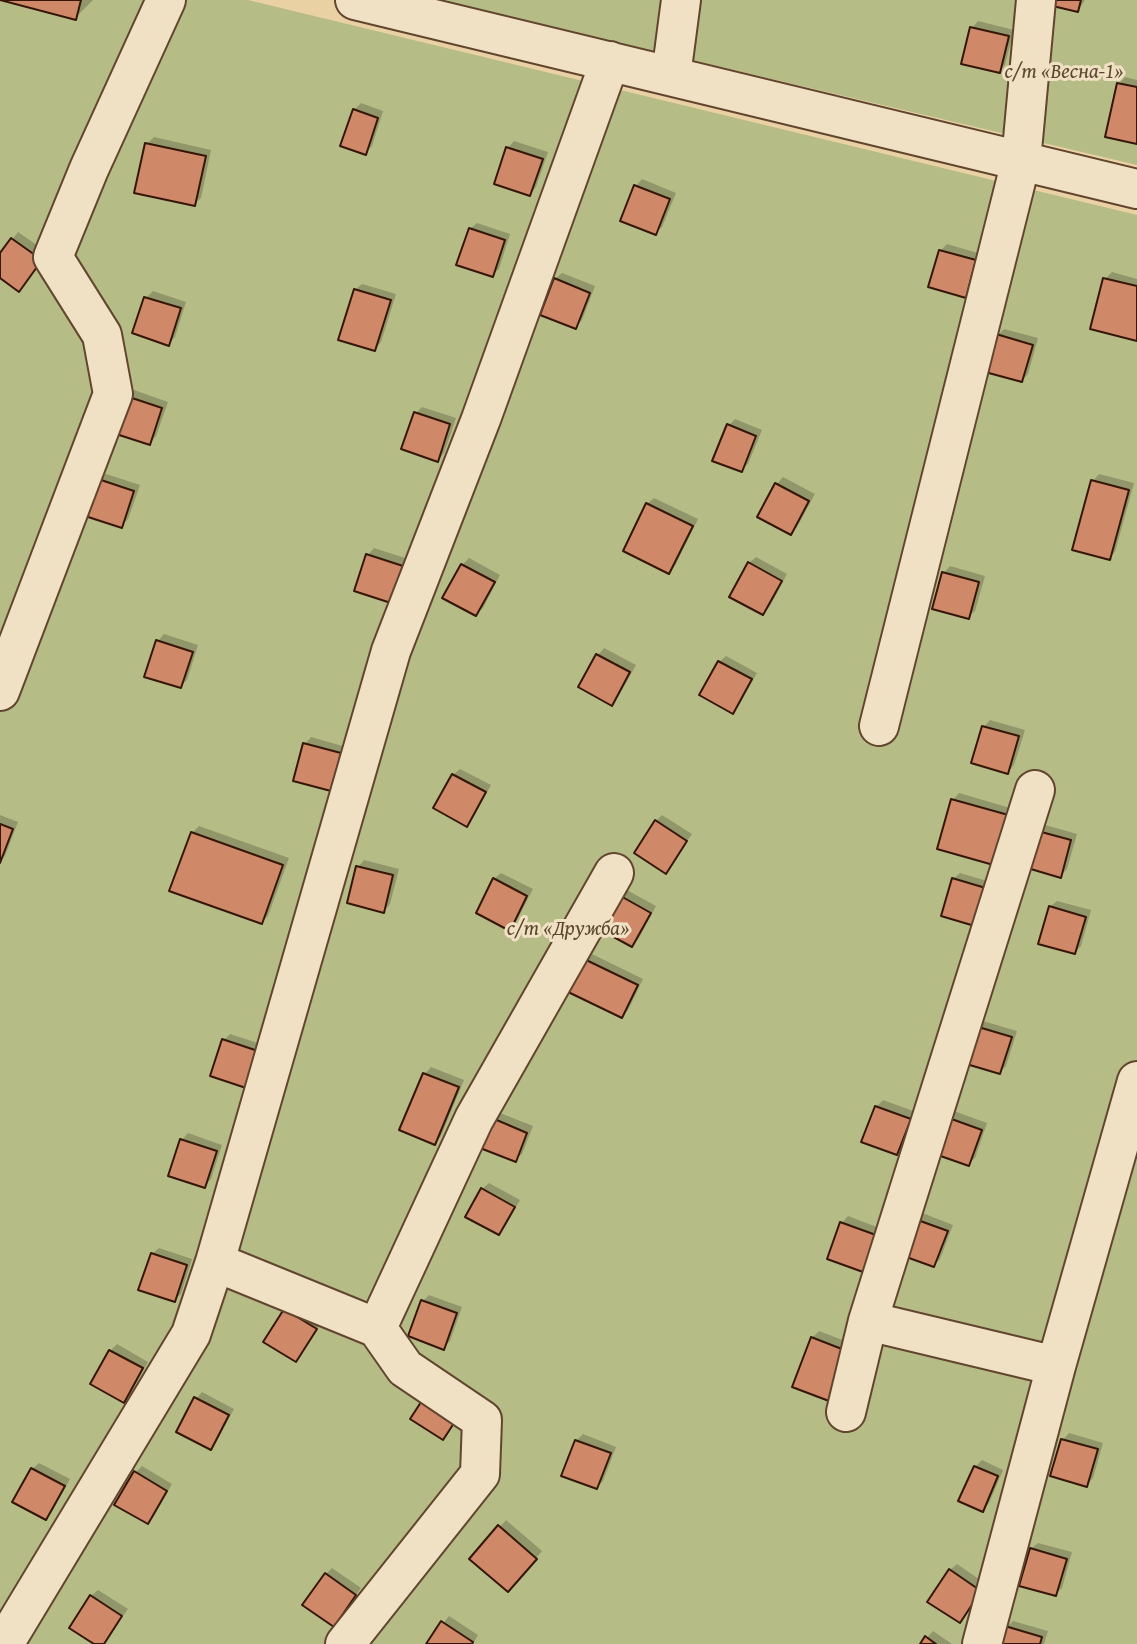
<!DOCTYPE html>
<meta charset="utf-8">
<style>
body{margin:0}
canvas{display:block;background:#ead1a4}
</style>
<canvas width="1137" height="1644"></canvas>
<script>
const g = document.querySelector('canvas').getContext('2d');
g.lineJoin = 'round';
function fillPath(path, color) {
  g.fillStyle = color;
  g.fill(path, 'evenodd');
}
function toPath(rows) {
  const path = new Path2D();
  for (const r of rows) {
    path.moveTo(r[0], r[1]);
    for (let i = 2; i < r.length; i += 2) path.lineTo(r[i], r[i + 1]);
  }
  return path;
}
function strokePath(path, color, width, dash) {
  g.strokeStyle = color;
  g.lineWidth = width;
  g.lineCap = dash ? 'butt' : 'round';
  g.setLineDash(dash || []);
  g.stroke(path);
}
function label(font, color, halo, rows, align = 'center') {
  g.font = font + ' "Gentium Book Plus",serif';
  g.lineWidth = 6;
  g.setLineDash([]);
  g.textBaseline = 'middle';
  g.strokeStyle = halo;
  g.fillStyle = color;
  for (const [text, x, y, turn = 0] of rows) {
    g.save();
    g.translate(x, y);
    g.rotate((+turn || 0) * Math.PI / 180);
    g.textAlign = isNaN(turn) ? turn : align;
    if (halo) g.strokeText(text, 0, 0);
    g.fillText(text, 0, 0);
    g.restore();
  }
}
fillPath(toPath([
 [0,0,248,0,1137,215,1137,1644,0,1644],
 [435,0,1137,0,1137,165,670,55]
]), '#b6bc86');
fillPath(toPath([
 [6,0,93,0,75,18],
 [1043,0,1085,0,1078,11],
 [978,21,1014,30,1005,65,999,71,972,28],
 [1125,77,1137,80,1137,142,1119,84],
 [361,103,383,111,372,146,365,153,354,110],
 [154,137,211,150,201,198,194,204,147,144],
 [514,141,548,152,536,187,530,194,508,148],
 [642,179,676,193,662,227,655,233,636,186],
 [477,223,510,234,499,269,492,275,470,229],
 [18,232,47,252,19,289,0,276,0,256],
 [947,244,981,254,971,289,965,296,940,251],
 [1112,272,1137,279,1137,340,1105,279],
 [562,273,595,286,582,320,575,327,555,279],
 [362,284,396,294,381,342,375,349,355,290],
 [153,291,186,302,175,337,168,344,146,298],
 [1004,329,1038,338,1028,374,1022,380,998,335],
 [134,390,168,402,156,436,150,443,127,397],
 [422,407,456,418,444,453,438,460,416,413],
 [735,419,762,430,748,464,741,470,729,425],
 [106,474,140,485,128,519,121,526,99,480],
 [1099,474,1134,483,1115,552,1109,558,1093,481],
 [783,477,815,494,797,527,790,533,759,516,777,484],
 [654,498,698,519,675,566,669,572,647,504],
 [374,548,408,559,397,594,368,555],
 [756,557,787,574,770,606,763,613,749,563],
 [469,558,500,575,483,608,476,614,445,597,462,565],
 [950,566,985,576,975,611,968,617,944,573],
 [164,634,198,645,187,680,180,686,158,641],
 [604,648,636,665,618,697,612,704,580,687,598,655],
 [726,656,757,673,739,705,733,712,719,662],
 [990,720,1025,730,1014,765,1008,772,984,727],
 [311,737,346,747,337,782,305,744],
 [460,769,491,785,473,818,467,824,453,775],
 [959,793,1017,810,996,864,953,800],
 [0,815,18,822,5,856,0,862],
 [662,815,692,834,666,872,656,821],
 [1042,824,1077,834,1067,869,1060,876,1026,866],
 [199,826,289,858,268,916,262,922,192,833],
 [364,860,399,869,390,904,384,911,358,867],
 [501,873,533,889,516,922,509,928,494,879],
 [960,873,994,883,977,925,953,879],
 [625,889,656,906,639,938,632,945,601,928],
 [1057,901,1091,910,1081,946,1075,952,1050,907],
 [590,953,643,979,628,1010,622,1016,568,991],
 [983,1021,1017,1031,1006,1066,1000,1072,976,1027],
 [230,1034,264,1045,252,1079,224,1040],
 [431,1067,464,1080,441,1136,435,1143,425,1074],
 [883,1100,916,1112,903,1147,897,1153,876,1107],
 [954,1111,987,1123,975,1158,968,1164,935,1152],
 [500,1113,533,1126,522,1154,515,1160,493,1119],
 [188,1133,222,1145,211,1179,205,1186,182,1140],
 [489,1183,520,1200,505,1227,499,1233,482,1189],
 [920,1212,953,1225,940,1259,934,1265,913,1219],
 [848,1216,882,1229,869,1263,862,1270,842,1223],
 [159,1248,192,1259,181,1294,174,1300,152,1254],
 [429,1295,462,1307,450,1341,443,1348,423,1301],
 [285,1310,322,1322,295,1360],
 [819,1331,853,1344,828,1399,812,1338],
 [117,1344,148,1362,130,1394,123,1401,92,1383,110,1351],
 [202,1392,234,1409,217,1441,210,1448,196,1399],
 [1069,1433,1103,1443,1093,1478,1086,1485,1063,1440],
 [583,1434,616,1447,603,1481,597,1487,576,1441],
 [982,1460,1003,1470,989,1503,983,1510,975,1467],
 [39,1463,70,1479,52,1512,45,1518,32,1469],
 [142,1466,172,1484,154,1516,148,1522,135,1473],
 [506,1520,542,1551,514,1584,472,1559],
 [1038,1543,1072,1552,1062,1588,1055,1594,1031,1549],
 [957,1564,986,1584,960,1621,950,1570],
 [332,1568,361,1588,334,1625,326,1574],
 [98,1590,128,1609,103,1644,97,1644,91,1596],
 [449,1616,478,1635,473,1644,428,1644],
 [1013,1621,1048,1631,1044,1644,1002,1644,1007,1627],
 [933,1631,952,1644,922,1644]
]), '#0003');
const building = toPath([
 [0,0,81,0,76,20,0,0],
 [1041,0,1081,0,1078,12,1040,3,1041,0],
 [970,27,1009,36,1000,73,961,64,970,27],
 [1117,83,1137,87,1137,144,1105,137,1117,83],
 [353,109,378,118,366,155,340,146,353,109],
 [145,143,206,156,195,206,134,193,145,143],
 [506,147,543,159,530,196,494,184,506,147],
 [634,185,670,199,656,235,620,221,634,185],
 [469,228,505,240,493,277,456,265,469,228],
 [11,238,42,260,19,292,0,278,0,253,11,238],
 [939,250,976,260,966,298,928,287,939,250],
 [554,278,590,293,576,329,540,315,554,278],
 [1103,278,1137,286,1137,341,1090,329,1103,278],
 [354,289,391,300,375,351,338,340,354,289],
 [144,297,181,308,169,346,132,333,144,297],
 [996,334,1033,345,1022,382,985,372,996,334],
 [126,396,162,408,150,445,113,433,126,396],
 [414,412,450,424,438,462,401,449,414,412],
 [727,424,756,436,742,472,712,461,727,424],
 [98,479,134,491,122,528,85,516,98,479],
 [1091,480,1129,490,1110,560,1072,550,1091,480],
 [775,483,809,501,791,535,757,517,775,483],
 [646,503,693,526,669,574,623,551,646,503],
 [366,554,403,566,391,603,354,591,366,554],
 [748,562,782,581,763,615,729,597,748,562],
 [461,564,495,582,476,616,442,598,461,564],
 [942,572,979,582,969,619,932,609,942,572],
 [156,640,193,652,181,688,144,677,156,640],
 [596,654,630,672,612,706,578,687,596,654],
 [718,661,752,679,733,714,699,695,718,661],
 [982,726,1019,736,1008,774,971,763,982,726],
 [303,743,341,753,331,791,293,781,303,743],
 [452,774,486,792,467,827,433,808,452,774],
 [951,799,1012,816,997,866,937,849,951,799],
 [655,820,687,841,666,874,634,853,655,820],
 [0,824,13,829,0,863,0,824],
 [1034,830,1071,840,1061,878,1024,867,1034,830],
 [191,832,283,865,262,924,169,891,191,832],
 [356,866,393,875,384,913,347,903,356,866],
 [493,878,527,896,510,931,476,913,493,878],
 [952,878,989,889,978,927,941,916,952,878],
 [617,894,651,913,632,947,599,929,617,894],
 [1049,906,1086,917,1075,954,1038,944,1049,906],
 [582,958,638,985,622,1018,566,991,582,958],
 [975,1026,1012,1037,1000,1074,963,1063,975,1026],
 [222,1039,258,1051,246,1088,210,1076,222,1039],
 [423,1073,459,1087,435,1145,399,1130,423,1073],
 [875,1106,911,1119,897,1155,861,1142,875,1106],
 [946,1117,982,1130,969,1166,932,1153,946,1117],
 [492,1118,527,1133,516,1162,480,1148,492,1118],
 [180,1139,217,1151,205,1188,168,1176,180,1139],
 [481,1188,515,1207,499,1235,465,1217,481,1188],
 [912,1218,948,1231,934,1267,898,1254,912,1218],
 [840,1222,876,1235,863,1272,827,1259,840,1222],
 [151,1253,187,1265,175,1302,138,1290,151,1253],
 [421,1300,457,1313,444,1350,408,1336,421,1300],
 [284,1309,317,1329,296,1362,263,1342,284,1309],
 [811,1337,847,1351,829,1401,792,1387,811,1337],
 [109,1350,143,1368,124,1403,90,1384,109,1350],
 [194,1397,229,1415,211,1450,176,1432,194,1397],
 [423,1399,456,1420,443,1440,410,1419,423,1399],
 [1061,1439,1098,1449,1087,1487,1050,1476,1061,1439],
 [575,1440,611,1453,597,1489,561,1476,575,1440],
 [974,1466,998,1476,983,1512,958,1501,974,1466],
 [31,1468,65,1486,46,1520,12,1502,31,1468],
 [134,1471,167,1491,148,1524,114,1505,134,1471],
 [498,1525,537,1559,508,1592,469,1559,498,1525],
 [1030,1548,1067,1559,1056,1596,1019,1586,1030,1548],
 [949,1569,981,1591,960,1623,927,1602,949,1569],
 [325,1573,356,1595,334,1627,302,1605,325,1573],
 [90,1595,122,1616,104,1644,94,1644,69,1628,90,1595],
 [441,1621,473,1642,472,1644,426,1644,441,1621],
 [1005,1626,1042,1637,1040,1644,1000,1644,1005,1626],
 [925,1636,936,1644,920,1644,925,1636]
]);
fillPath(building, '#cf8969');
strokePath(building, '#351608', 2);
const minor = toPath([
 [355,0,1137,189],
 [671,76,681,0],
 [0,691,113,394,102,335,53,257,89,169,166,0],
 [879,726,1021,161,1036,0],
 [215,1262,377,1328,405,1368,482,1420,480,1474,345,1644],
 [868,1321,1056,1366],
 [377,1328,474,1119,614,873],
 [846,1412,868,1321,1035,790],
 [4,1644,191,1334,215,1262,391,651,481,419,610,61],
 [982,1644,1056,1366,1137,1081]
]);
strokePath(minor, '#62452f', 42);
strokePath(minor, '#f1e1c4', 38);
label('italic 21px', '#5c482e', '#f1e1c4', [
 ["с/т «Весна-1»",1064,73],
 ["с/т «Дружба»",568,930]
]);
</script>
